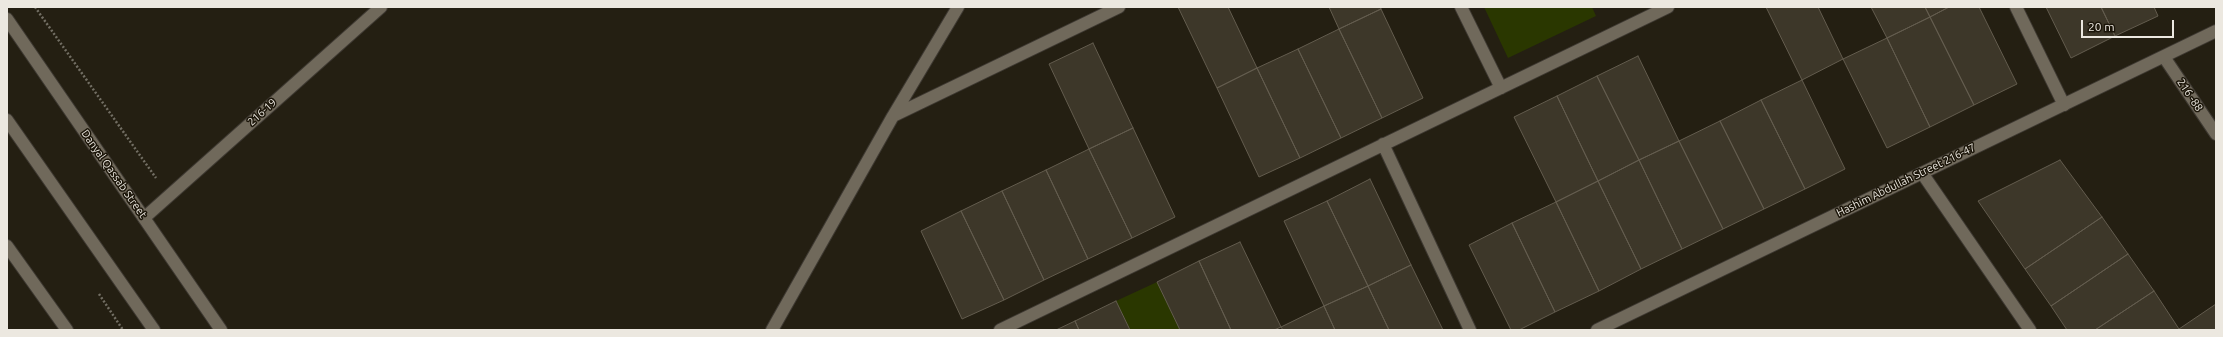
<!DOCTYPE html>
<style>
body{margin:0}
#map{position:relative;width:2223px;height:337px;overflow:hidden;background:#241f12;font-family:Ubuntu,sans-serif}
canvas{display:block}
.frame{position:absolute;inset:0;border:8px solid #ece8e0;pointer-events:none}
.scale{position:absolute;left:2081px;top:20px;width:93px;height:18px;box-sizing:border-box;border:2px solid #ece8e0;border-top:0;padding-left:5px;font-size:12px;line-height:14px;white-space:nowrap;color:#ece8e0;-webkit-text-stroke:3px #1b1509;paint-order:stroke}
</style>
<div id="map">
<canvas width="2223" height="337"></canvas>
<div class="frame"></div>
<div class="scale">20 m</div>
</div>
<script>
const g = document.querySelector('canvas').getContext('2d');
g.lineJoin = 'round';
function fillPath(path, color) {
  g.fillStyle = color;
  g.fill(path, 'evenodd');
}
function toPath(rows) {
  const path = new Path2D();
  for (const r of rows) {
    path.moveTo(r[0], r[1]);
    for (let i = 2; i < r.length; i += 2) path.lineTo(r[i], r[i + 1]);
  }
  return path;
}
function strokePath(path, color, width, dash) {
  g.strokeStyle = color;
  g.lineWidth = width;
  g.lineCap = dash ? 'butt' : 'round';
  g.setLineDash(dash || []);
  g.stroke(path);
}
function label(font, color, halo, rows, align = 'center') {
  g.font = font + ' Ubuntu,sans-serif';
  g.lineWidth = 3;
  g.setLineDash([]);
  g.textBaseline = 'middle';
  g.strokeStyle = halo;
  g.fillStyle = color;
  for (const [text, x, y, turn = 0] of rows) {
    g.save();
    g.translate(x, y);
    g.rotate((+turn || 0) * Math.PI / 180);
    g.textAlign = isNaN(turn) ? turn : align;
    if (halo) g.strokeText(text, 0, 0);
    g.fillText(text, 0, 0);
    g.restore();
  }
}
fillPath(toPath([
 [1484,7,1592,7,1596,16,1508,58],
 [1157,282,1180,330,1130,330,1116,301]
]), '#2a3700');
const building = toPath([
 [1178,7,1228,7,1257,68,1217,88,1178,7],
 [1329,7,1380,7,1381,9,1339,29,1329,7],
 [1766,7,1818,7,1843,59,1802,80,1766,7],
 [1871,7,1925,7,1930,17,1887,38,1871,7],
 [1925,7,1949,7,1930,17,1925,7],
 [1949,7,1979,7,2017,84,1974,105,1930,17,1949,7],
 [2046,7,2101,7,2115,36,2071,58,2046,7],
 [2101,7,2154,7,2158,16,2115,36,2101,7],
 [1381,9,1423,98,1382,118,1339,29,1381,9],
 [1930,17,1974,105,1930,127,1887,38,1930,17],
 [1339,29,1382,118,1341,138,1298,49,1339,29],
 [1887,38,1930,127,1887,148,1843,59,1887,38],
 [1093,43,1133,128,1089,149,1049,64,1093,43],
 [1298,49,1341,138,1300,158,1257,68,1298,49],
 [1638,56,1679,141,1639,160,1597,76,1638,56],
 [1257,68,1300,158,1259,177,1217,88,1257,68],
 [1597,76,1639,160,1598,181,1557,96,1597,76],
 [1802,80,1845,169,1805,189,1761,100,1802,80],
 [1557,96,1598,181,1556,202,1514,117,1557,96],
 [1761,100,1805,189,1764,209,1720,121,1761,100],
 [1720,121,1764,209,1723,229,1679,141,1720,121],
 [1133,128,1175,217,1132,238,1089,149,1133,128],
 [1679,141,1723,229,1682,249,1639,160,1679,141],
 [1089,149,1132,238,1088,259,1046,170,1089,149],
 [1639,160,1682,249,1641,269,1598,181,1639,160],
 [2060,160,2102,217,2025,269,1978,201,2060,160],
 [1046,170,1088,259,1044,280,1002,191,1046,170],
 [1370,179,1411,265,1368,286,1327,201,1370,179],
 [1598,181,1641,269,1599,291,1556,202,1598,181],
 [1002,191,1044,280,1004,300,961,211,1002,191],
 [1327,201,1368,286,1324,306,1284,221,1327,201],
 [1556,202,1599,291,1555,312,1512,223,1556,202],
 [961,211,1004,300,962,319,921,231,961,211],
 [2102,217,2128,254,2051,306,2025,269,2102,217],
 [1512,223,1555,312,1519,330,1511,330,1469,245,1512,223],
 [1240,242,1281,327,1274,330,1231,330,1199,261,1240,242],
 [2128,254,2154,291,2095,330,2067,330,2051,306,2128,254],
 [1199,261,1231,330,1180,330,1157,282,1199,261],
 [1411,265,1443,330,1389,330,1368,286,1411,265],
 [1368,286,1389,330,1335,330,1324,306,1368,286],
 [2154,291,2179,329,2177,330,2095,330,2154,291],
 [1116,301,1130,330,1079,330,1075,321,1116,301],
 [2216,304,2216,330,2180,330,2179,329,2216,304],
 [1324,306,1335,330,1283,330,1281,327,1324,306],
 [1075,321,1079,330,1056,330,1075,321]
]);
fillPath(building, '#3d3729');
strokePath(building, '#635c4e', 1);
const service = toPath([
 [7,246,67,330]
]);
const minor = toPath([
 [1461,7,1501,88],
 [2016,7,2064,105],
 [2164,57,2216,134],
 [893,116,1119,7],
 [1383,144,1470,330],
 [1922,173,2030,330],
 [144,218,381,7],
 [772,330,893,116,958,7],
 [1000,330,1668,7]
]);
const tertiary = toPath([
 [7,19,221,330],
 [7,120,154,330],
 [1597,330,2216,31]
]);
strokePath(service, '#3e3932', 14);
strokePath(minor, '#3e3932', 14);
strokePath(tertiary, '#3e3932', 14);
strokePath(toPath([
 [35,7,156,178],
 [99,294,123,330]
]), '#726e63', 2.5, [2, 2]);
strokePath(service, '#70695b', 12);
strokePath(minor, '#70695b', 12);
strokePath(tertiary, '#70695b', 12);
label('11px', '#ece8e0', '#1b1509', [
 ["216 -88",2190,95,56],
 ["216-19",262,112,-42],
 ["Danyal Qassab Street",114,174,55],
 ["Hashim Abdullah Street 216-47",1906,180,-26]
]);
</script>
